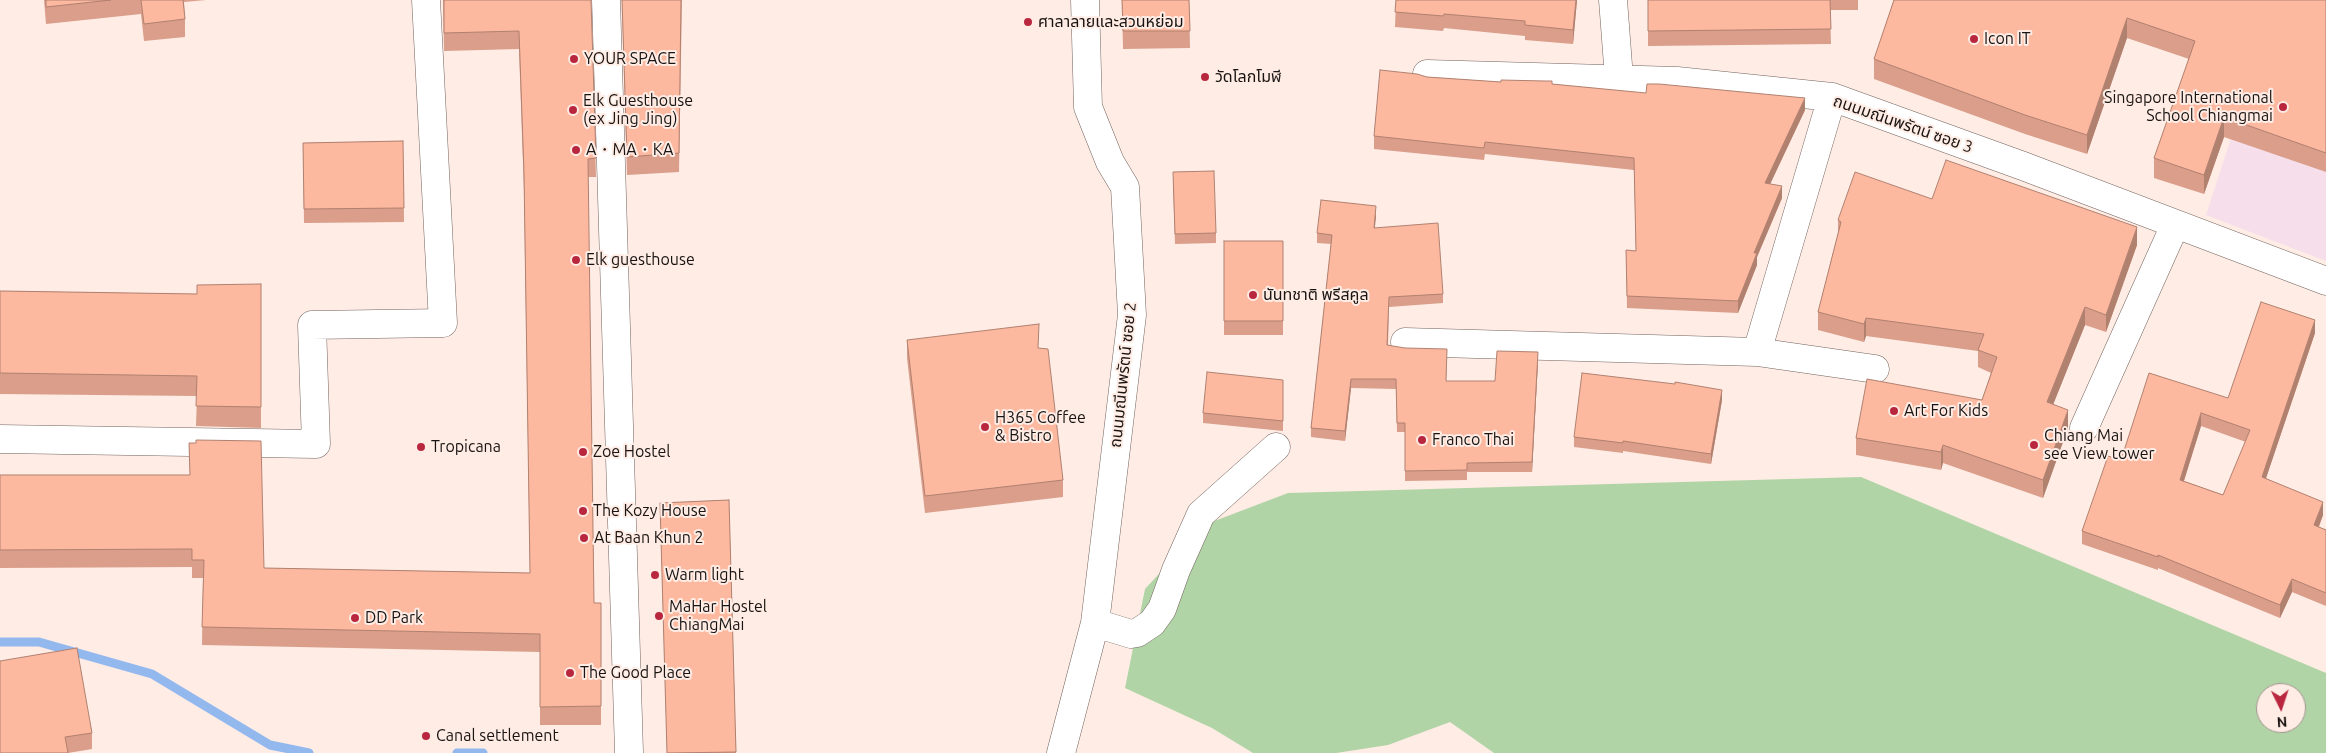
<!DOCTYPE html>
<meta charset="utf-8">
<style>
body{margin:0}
#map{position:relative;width:2326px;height:753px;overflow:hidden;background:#feece5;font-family:Ubuntu,sans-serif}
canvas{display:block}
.north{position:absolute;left:2256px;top:683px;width:50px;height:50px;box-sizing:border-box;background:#feece5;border:1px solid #a29590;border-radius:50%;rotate:176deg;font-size:14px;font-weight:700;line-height:20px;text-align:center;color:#191311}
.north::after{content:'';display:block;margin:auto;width:18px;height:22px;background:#b9273f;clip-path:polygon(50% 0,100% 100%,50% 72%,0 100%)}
</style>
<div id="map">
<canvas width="2326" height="753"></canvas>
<div class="north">N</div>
</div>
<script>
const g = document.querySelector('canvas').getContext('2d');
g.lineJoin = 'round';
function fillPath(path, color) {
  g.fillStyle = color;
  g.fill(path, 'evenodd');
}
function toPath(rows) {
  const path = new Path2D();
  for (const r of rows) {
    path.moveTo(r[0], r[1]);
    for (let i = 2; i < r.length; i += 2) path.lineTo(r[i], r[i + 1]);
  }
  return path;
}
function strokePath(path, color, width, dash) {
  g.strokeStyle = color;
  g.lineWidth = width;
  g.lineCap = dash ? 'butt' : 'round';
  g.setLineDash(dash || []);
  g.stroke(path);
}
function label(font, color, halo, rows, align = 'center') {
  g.font = font + ' Ubuntu,"Noto Sans Thai",sans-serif';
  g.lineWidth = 4;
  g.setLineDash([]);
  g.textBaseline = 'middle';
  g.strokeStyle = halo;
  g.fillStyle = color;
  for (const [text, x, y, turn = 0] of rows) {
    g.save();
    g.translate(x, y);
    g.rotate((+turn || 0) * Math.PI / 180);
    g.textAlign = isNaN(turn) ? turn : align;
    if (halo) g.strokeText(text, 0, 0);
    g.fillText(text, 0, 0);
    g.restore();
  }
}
fillPath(toPath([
 [2276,0,2326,0,2326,261,2206,215]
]), '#f6dfea');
fillPath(toPath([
 [1861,477,2326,673,2326,753,1494,753,1450,722,1388,745,1336,753,1253,753,1212,728,1125,688,1145,589,1204,525,1288,493],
 [2266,693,2296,693,2296,723,2266,723]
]), '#b0d4a5');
strokePath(toPath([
 [0,642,39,642,152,674,270,745,309,753],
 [457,753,483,753]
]), '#93b8ee', 9);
const minor = toPath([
 [606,0,629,752],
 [1613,0,1619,78],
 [1427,74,1677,81,1832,97,2023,166,2326,281],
 [1405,342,1757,352,1875,369],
 [1757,352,1832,97],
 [2084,428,2175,225],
 [0,439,316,444,312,325,443,323,426,0],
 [1095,623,1131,634,1137,633,1152,623,1162,609,1176,570,1201,514,1276,447],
 [1061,753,1095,623,1132,315,1125,187,1110,162,1088,107,1085,0]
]);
strokePath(minor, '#72635d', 29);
strokePath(minor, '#fff', 28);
fillPath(toPath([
 [44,0,206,0,184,2,185,19,185,37,144,41,141,14,46,24],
 [443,0,591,0,596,177,588,177,594,603,601,603,601,725,540,725,540,652,202,645,203,578,192,578,192,567,0,568,0,475,190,475,189,443,264,568,530,573,524,191,519,49,444,51],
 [622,0,682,0,679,172,627,175],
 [1122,0,1189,0,1190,48,1123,49],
 [1396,0,1577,0,1573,44,1525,40,1525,36,1444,28,1443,31,1395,27],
 [1648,0,1858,0,1858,10,1830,10,1831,44,1648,46],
 [1894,0,2326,0,2326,172,2224,137,2204,194,2154,178,2154,158,2189,59,2127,38,2087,154,2025,134,1874,79,1874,59],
 [1427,77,1501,82,1552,84,1805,110,1770,184,1782,198,1757,257,1757,265,1738,313,1627,308,1626,250,1636,251,1634,170,1485,154,1484,160,1374,149,1374,136],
 [403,141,404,222,304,223,303,143],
 [1173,182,1216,233,1216,243,1175,244],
 [1932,199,2137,245,2106,332,2085,325,2053,404,2068,428,2043,498,1943,463,1941,470,1856,455,1856,438,1982,400,1991,373,1978,367,1978,351,1866,336,1864,342,1818,330,1818,312,1838,233,1838,220],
 [1376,216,1374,228,1443,294,1443,303,1389,307,1388,345,1447,359,1446,381,1495,381,1538,361,1532,472,1467,472,1467,480,1405,481,1405,432,1397,432,1396,389,1351,388,1345,441,1311,437,1311,428,1331,244,1317,243,1317,233],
 [1224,241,1283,241,1283,335,1224,335],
 [261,284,261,428,196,426,197,396,0,394,0,291,197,294],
 [2315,333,2266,478,2323,515,2319,527,2326,530,2326,606,2292,592,2280,618,2158,568,2158,570,2082,544,2082,531,2121,460,2228,398],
 [2201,426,2246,442,2223,495,2184,481],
 [907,340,1039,349,1063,480,1063,497,925,513,907,358],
 [1283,380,1283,431,1203,423,1203,413],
 [1722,400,1711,464,1623,451,1623,453,1574,447,1574,437],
 [729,500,736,753,667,753,660,503],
 [0,661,92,733,92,749,68,753]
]), '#da9e8a');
fillPath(toPath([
 [1576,0,1577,0,1573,44,1573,30],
 [2127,18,2127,38,2087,154,2087,135],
 [1805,98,1805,110,1765,195,1765,183],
 [2224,117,2224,137,2204,194,2204,175],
 [1782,186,1782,198,1757,257,1757,265,1738,313,1738,301,1754,253],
 [1376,206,1376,216,1374,238,1374,228],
 [2137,227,2137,245,2106,332,2106,315],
 [2085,307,2085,325,2047,420,2047,402],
 [1866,318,1866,336,1864,342,1864,324],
 [2315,320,2315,333,2262,490,2262,477],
 [1538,352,1538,361,1532,472,1532,462],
 [1351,379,1351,388,1345,441,1345,431],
 [1722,390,1722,400,1711,464,1711,454],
 [2068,410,2068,428,2043,498,2043,480],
 [2201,413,2201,426,2180,493,2180,480],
 [1943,445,1943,463,1941,470,1941,452],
 [2323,502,2323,515,2314,538,2314,525],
 [2292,579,2292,592,2280,618,2280,605]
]), '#b18170');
const building = toPath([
 [46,0,111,0,46,7,46,0],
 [141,0,183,0,185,19,144,24,141,0],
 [444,0,591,0,596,158,588,159,594,603,601,603,601,706,540,707,540,634,202,627,204,560,192,560,192,549,0,550,0,475,190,475,189,443,196,443,196,440,261,441,264,568,530,573,524,173,519,31,444,33,444,0],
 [622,0,681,0,679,153,627,157,622,0],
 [1122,0,1189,0,1190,31,1123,31,1122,0],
 [1396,0,1576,0,1573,30,1525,25,1525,21,1444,14,1443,16,1395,12,1396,0],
 [1648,0,1830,0,1831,29,1648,31,1648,0],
 [1894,0,2326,0,2326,153,2224,117,2204,175,2154,158,2195,41,2127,18,2087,135,2025,115,1874,59,1894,0],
 [1380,70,1417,74,1427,77,1501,82,1501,80,1545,81,1552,81,1552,84,1646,93,1647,84,1659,84,1805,98,1765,183,1782,186,1754,253,1757,253,1738,301,1627,296,1626,250,1636,251,1634,158,1485,142,1484,148,1374,136,1380,70],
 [403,141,404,208,304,209,303,143,403,141],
 [1946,160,2137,227,2106,315,2085,307,2047,402,2068,410,2043,480,1943,445,1941,452,1856,438,1867,379,1982,400,1997,357,1978,350,1984,334,1866,318,1864,324,1818,312,1841,222,1838,220,1855,172,1932,199,1946,160],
 [1214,171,1216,233,1175,234,1173,172,1214,171],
 [1321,200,1376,206,1374,228,1438,223,1443,294,1389,297,1387,345,1405,348,1447,349,1446,381,1495,381,1497,351,1538,352,1532,462,1467,463,1467,470,1405,471,1405,423,1397,423,1396,379,1351,379,1345,431,1311,428,1332,235,1317,233,1321,200],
 [1224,241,1283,241,1283,321,1224,321,1224,241],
 [261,284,261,407,196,406,197,376,0,373,0,291,197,294,197,285,261,284],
 [2261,302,2315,320,2262,477,2323,502,2314,525,2326,530,2326,593,2292,579,2280,605,2158,555,2158,557,2082,531,2108,456,2121,460,2149,373,2228,398,2261,302],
 [2201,413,2250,430,2223,495,2180,480,2201,413],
 [1039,324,1038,348,1048,349,1063,480,925,496,907,340,1039,324],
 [1207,372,1283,380,1283,421,1203,413,1207,372],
 [1582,373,1675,384,1675,382,1722,390,1711,454,1623,441,1623,443,1574,437,1582,373],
 [729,500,736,752,667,753,660,503,729,500],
 [77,648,92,733,65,737,68,753,0,753,0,661,77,648]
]);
fillPath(building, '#fdb8a0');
strokePath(building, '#b18170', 1);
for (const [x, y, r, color] of [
 [1028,22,5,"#b9273f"],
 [1974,39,5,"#b9273f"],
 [574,59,5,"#b9273f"],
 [1205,77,5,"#b9273f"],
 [2283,107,5,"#b9273f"],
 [573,110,5,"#b9273f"],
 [576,150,5,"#b9273f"],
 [576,260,5,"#b9273f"],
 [1253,295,5,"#b9273f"],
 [1894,411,5,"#b9273f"],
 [985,427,5,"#b9273f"],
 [1422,440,5,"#b9273f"],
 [2034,445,5,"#b9273f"],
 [421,447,5,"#b9273f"],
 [583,452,5,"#b9273f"],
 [583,511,5,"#b9273f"],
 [584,538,5,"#b9273f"],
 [655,575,5,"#b9273f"],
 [659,616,5,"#b9273f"],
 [355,618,5,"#b9273f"],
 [570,673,5,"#b9273f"],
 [426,736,5,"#b9273f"]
]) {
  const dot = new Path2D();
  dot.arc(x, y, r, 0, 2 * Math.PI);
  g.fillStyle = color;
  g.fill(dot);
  strokePath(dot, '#feece5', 2);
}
label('16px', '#191311', '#feece5', [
 ["ศาลาลายและสวนหย่อม",1038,22],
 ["Icon IT",1984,39],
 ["YOUR SPACE",584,59],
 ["วัดโลกโมฬี",1215,77],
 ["Singapore International",2273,98,"right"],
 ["School Chiangmai",2273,116,"right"],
 ["Elk Guesthouse",583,101],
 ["(ex Jing Jing)",583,119],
 ["A・MA・KA",586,150],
 ["Elk guesthouse",586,260],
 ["นันทชาติ พรีสคูล",1263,295],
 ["Art For Kids",1904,411],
 ["H365 Coffee",995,418],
 ["& Bistro",995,436],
 ["Chiang Mai",2044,436],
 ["see View tower",2044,454],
 ["Franco Thai",1432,440],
 ["Tropicana",431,447],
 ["Zoe Hostel",593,452],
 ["The Kozy House",593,511],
 ["At Baan Khun 2",594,538],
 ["Warm light",665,575],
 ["MaHar Hostel",669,607],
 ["ChiangMai",669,625],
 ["DD Park",365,618],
 ["The Good Place",580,673],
 ["Canal settlement",436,736]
], 'left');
label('16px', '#191311', '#feece5', [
 ["ถนนมณีนพรัตน์ ซอย 3",1903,124,19],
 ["ถนนมณีนพรัตน์ ซอย 2",1123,375,-84]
]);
</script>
